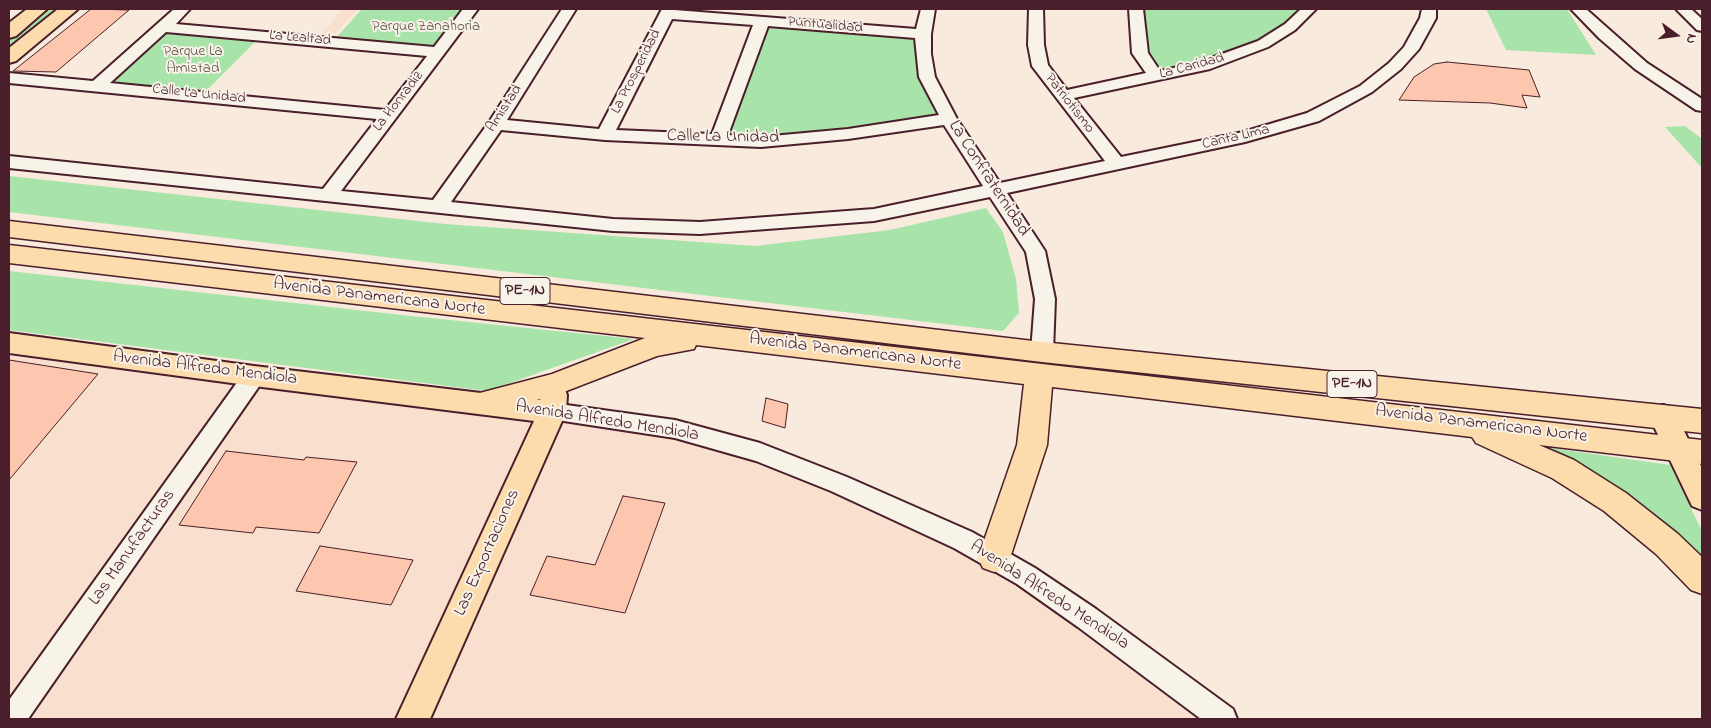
<!DOCTYPE html>
<style>
body{margin:0}
#map{position:relative;width:1711px;height:728px;overflow:hidden;background:#f8eadc;font-family:"Indie Flower",sans-serif}
canvas{display:block}
.frame{position:absolute;inset:0;border:10px solid #4a1f2b;pointer-events:none}
.north{position:absolute;left:1651px;top:10px;width:50px;height:50px;-webkit-text-stroke:4px #f7f3e8;paint-order:stroke;rotate:104deg;font-size:14px;font-weight:700;line-height:20px;text-align:center;color:#4a1f2b}
.north::after{content:'';display:block;margin:auto;width:18px;height:22px;background:#4a1f2b;clip-path:polygon(50% 0,100% 100%,50% 72%,0 100%)}
</style>
<div id="map">
<canvas width="1711" height="728"></canvas>
<div class="frame"></div>
<div class="north">N</div>
</div>
<script>
const g = document.querySelector('canvas').getContext('2d');
g.lineJoin = 'round';
function fillPath(path, color) {
  g.fillStyle = color;
  g.fill(path, 'evenodd');
}
function toPath(rows) {
  const path = new Path2D();
  for (const r of rows) {
    path.moveTo(r[0], r[1]);
    for (let i = 2; i < r.length; i += 2) path.lineTo(r[i], r[i + 1]);
  }
  return path;
}
function strokePath(path, color, width, dash) {
  g.strokeStyle = color;
  g.lineWidth = width;
  g.lineCap = dash ? 'butt' : 'round';
  g.setLineDash(dash || []);
  g.stroke(path);
}
function label(font, color, halo, rows, align = 'center') {
  g.font = font + ' "Indie Flower",sans-serif';
  g.lineWidth = 4;
  g.setLineDash([]);
  g.textBaseline = 'middle';
  g.strokeStyle = halo;
  g.fillStyle = color;
  for (const [text, x, y, turn = 0] of rows) {
    g.save();
    g.translate(x, y);
    g.rotate((+turn || 0) * Math.PI / 180);
    g.textAlign = isNaN(turn) ? turn : align;
    if (halo) g.strokeText(text, 0, 0);
    g.fillText(text, 0, 0);
    g.restore();
  }
}
fillPath(toPath([
 [343,9,358,9,335,34,322,33],
 [9,350,626,429,746,456,931,531,1046,598,1200,719,9,719]
]), '#f9e0ce');
fillPath(toPath([
 [50,9,62,9,9,51,9,41],
 [362,9,466,9,436,49,334,40],
 [1142,9,1302,9,1286,24,1263,39,1203,62,1159,72,1145,52],
 [1486,9,1567,9,1596,55,1506,50],
 [768,25,916,38,918,67,925,91,940,117,850,129,725,137],
 [165,29,259,38,205,92,106,83],
 [1685,126,1702,139,1702,168,1665,127],
 [9,176,445,224,755,246,890,230,986,208,1003,232,1016,279,1019,313,1003,331,9,212],
 [9,271,411,316,634,339,487,391,9,330],
 [1537,446,1670,465,1702,531,1702,568,1693,558]
]), '#a8e3a9');
const building = toPath([
 [91,9,129,10,56,72,13,71,91,9],
 [1447,62,1529,70,1540,97,1522,95,1527,108,1490,103,1399,100,1414,77,1434,64,1447,62],
 [9,360,98,374,9,480,9,360],
 [766,398,788,404,785,428,762,421,766,398],
 [226,451,304,460,306,457,357,462,319,533,256,527,253,533,179,525,226,451],
 [623,496,665,503,625,613,530,595,547,556,595,565,623,496],
 [320,546,413,560,391,605,296,591,320,546]
]);
fillPath(building, '#fcc7ae');
strokePath(building, '#4a1f2b', 1);
const minor = toPath([
 [174,9,190,9,176,24,434,47,463,9,478,9,341,191,433,200,489,122,562,9,576,9,507,120,599,129,662,9,916,29,921,9,935,9,931,34,931,54,935,77,957,119,1000,183,1105,161,1032,66,1028,45,1029,9,1043,9,1044,45,1048,65,1067,90,1146,73,1132,53,1129,9,1143,9,1148,53,1160,71,1200,62,1258,41,1285,24,1301,9,1316,9,1295,30,1268,47,1210,69,1074,98,1121,157,1243,132,1307,113,1360,86,1389,63,1404,47,1420,18,1422,9,1436,9,1436,18,1419,49,1401,69,1372,92,1319,121,1245,142,1007,193,1045,251,1055,299,1053,352,1049,358,1042,360,1035,358,1031,352,1035,299,1026,252,990,197,874,221,700,234,613,231,9,168,9,156,323,189,377,119,9,83,9,73,93,81,174,9],
 [672,19,753,25,712,134,616,130,672,19],
 [768,26,915,38,919,77,939,115,848,129,761,137,728,135,768,26],
 [166,32,427,56,385,110,110,83,166,32],
 [944,125,983,186,874,209,700,222,613,219,451,202,501,130,605,140,761,147,848,139,944,125],
 [1571,9,1586,9,1647,63,1702,99,1702,111,1696,110,1635,69,1599,38,1571,9],
 [1676,9,1691,9,1702,19,1702,31,1697,30,1676,9],
 [254,368,262,370,265,376,262,382,28,719,9,719,9,700,246,370,254,368],
 [552,403,675,420,760,443,847,477,972,532,1035,568,1096,609,1233,709,1237,719,1201,719,1078,627,1017,584,954,548,831,491,756,461,675,438,544,418,541,412,544,406,552,403]
]);
const major = toPath([
 [27,9,47,9,16,36,9,38,9,23,27,9],
 [58,9,78,9,16,61,9,63,9,48,58,9],
 [9,333,254,366,540,400,544,387,554,384,564,387,567,395,566,412,430,719,396,719,534,421,254,386,9,353,9,333],
 [1663,405,1673,408,1702,468,1702,510,1692,506,1649,416,1653,408,1663,405]
]);
const highway = toPath([
 [9,221,1042,342,1702,409,1702,433,1042,362,9,237,9,221],
 [9,245,1702,440,1702,464,1539,445,1574,460,1626,493,1678,534,1702,557,1702,594,1691,590,1656,554,1604,511,1552,478,1476,443,1472,437,1052,387,1047,445,1010,558,1005,568,994,572,983,568,978,558,1017,445,1024,384,696,345,694,349,657,356,556,395,482,414,472,411,468,403,472,395,552,374,645,338,9,263,9,245]
]);
strokePath(minor, '#4a1f2b', 4);
strokePath(major, '#4a1f2b', 4);
strokePath(highway, '#4a1f2b', 3);
fillPath(minor, '#f7f3e8');
fillPath(major, '#fcdcac');
fillPath(highway, '#fcdcac');
label('15px', '#4a1f2b', '#f7f3e8', [
 ["Puntualidad",825,26,5],
 ["La Lealtad",300,39,5],
 ["La Caridad",1192,67,-15],
 ["La Prosperidad",637,72,-63],
 ["Calle La Unidad",199,95,6],
 ["La Honradiz",399,102,-52],
 ["Patriotismo",1069,104,52],
 ["Amistad",505,109,-57],
 ["Canta Lima",1236,138,-13]
]);
label('15px', '#62504a', '#f7f3e8', [
 ["Parque Zanahoria",426,28],
 ["Parque La",193,53],
 ["Amistad",193,70]
]);
for (const [x, y, w] of [
 [525,291,50],
 [1352,384,50]
]) {
  const box = new Path2D();
  box.roundRect(x - w / 2, y - 13.5, w, 27, 4);
  g.fillStyle = '#f7f3e8';
  g.fill(box);
  strokePath(box, '#4a1f2b', 1);
}
label('bold 16px', '#4a1f2b', null, [
 ["PE-1N",525,291],
 ["PE-1N",1352,384]
]);
label('18px', '#4a1f2b', '#f7f3e8', [
 ["Calle La Unidad",723,138,1],
 ["La Confraternidad",988,179,57],
 ["Avenida Panamericana Norte",379,298,7],
 ["Avenida Panamericana Norte",855,353,7],
 ["Avenida Alfredo Mendiola",205,369,7],
 ["Avenida Alfredo Mendiola",607,422,9],
 ["Avenida Panamericana Norte",1481,425,7],
 ["Las Manufacturas",133,548,-55],
 ["Las Exportaciones",488,553,-66],
 ["Avenida Alfredo Mendiola",1049,596,33]
]);
</script>
